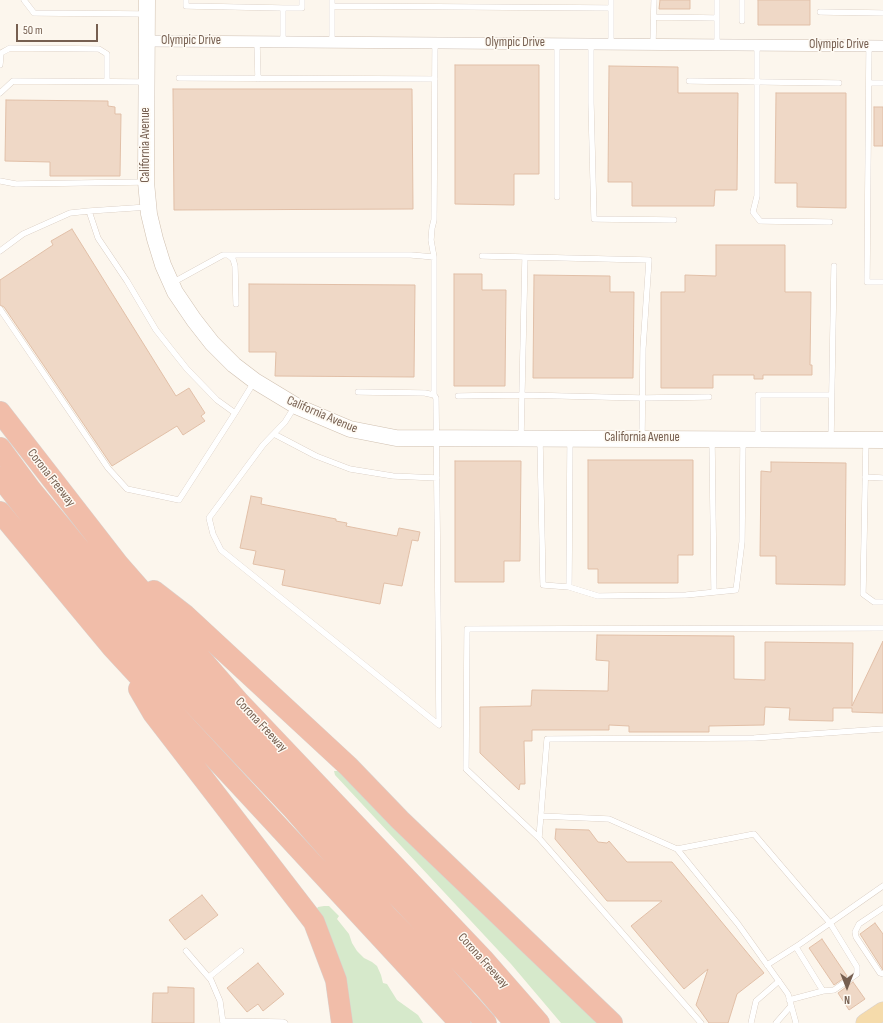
<!DOCTYPE html>
<style>
body{margin:0}
#map{position:relative;width:883px;height:1023px;overflow:hidden;background:#fcf6ed;font-family:"Sofia Sans Condensed",sans-serif}
canvas{display:block}
.north{position:absolute;left:827px;top:967px;width:40px;height:40px;-webkit-text-stroke:3px #fefaf3;paint-order:stroke;rotate:180deg;font-size:11px;font-weight:700;line-height:16px;text-align:center;color:#765f50}
.north::after{content:'';display:block;margin:auto;width:14px;height:18px;background:#765f50;clip-path:polygon(50% 0,100% 100%,50% 72%,0 100%)}
.scale{position:absolute;left:16px;top:24px;width:82px;height:18px;box-sizing:border-box;border:2px solid #765f50;border-top:0;padding-left:5px;font-size:12px;line-height:14px;white-space:nowrap;color:#765f50;-webkit-text-stroke:3px #fefaf3;paint-order:stroke}
</style>
<div id="map">
<canvas width="883" height="1023"></canvas>
<div class="north">N</div>
<div class="scale">50 m</div>
</div>
<script>
const g = document.querySelector('canvas').getContext('2d');
g.lineJoin = 'round';
function fillPath(path, color) {
  g.fillStyle = color;
  g.fill(path, 'evenodd');
}
function toPath(rows) {
  const path = new Path2D();
  for (const r of rows) {
    path.moveTo(r[0], r[1]);
    for (let i = 2; i < r.length; i += 2) path.lineTo(r[i], r[i + 1]);
  }
  return path;
}
function strokePath(path, color, width, dash) {
  g.strokeStyle = color;
  g.lineWidth = width;
  g.lineCap = dash ? 'butt' : 'round';
  g.setLineDash(dash || []);
  g.stroke(path);
}
function label(font, color, halo, rows, align = 'center') {
  g.font = font + ' "Sofia Sans Condensed",sans-serif';
  g.lineWidth = 3;
  g.setLineDash([]);
  g.textBaseline = 'middle';
  g.strokeStyle = halo;
  g.fillStyle = color;
  for (const [text, x, y, turn = 0] of rows) {
    g.save();
    g.translate(x, y);
    g.rotate((+turn || 0) * Math.PI / 180);
    g.textAlign = isNaN(turn) ? turn : align;
    if (halo) g.strokeText(text, 0, 0);
    g.fillText(text, 0, 0);
    g.restore();
  }
}
fillPath(toPath([
 [334,771,341,771,603,1023,561,1023,511,964,335,775],
 [324,906,329,906,339,916,337,919,349,934,352,943,357,951,364,958,372,962,377,966,381,975,383,983,387,984,397,1000,418,1015,423,1023,349,1023,315,911,318,907]
]), '#d6e9cb');
const building = toPath([
 [660,0,690,0,690,9,659,9,660,0],
 [758,0,810,0,810,25,758,25,758,0],
 [455,65,539,65,539,174,514,174,514,205,455,204,455,65],
 [609,66,678,67,678,93,738,93,737,190,715,190,714,206,632,206,632,182,608,182,609,66],
 [173,89,412,89,413,209,174,210,173,89],
 [776,93,846,93,846,208,797,207,797,183,775,183,776,93],
 [6,100,108,101,108,106,115,107,115,114,121,114,120,176,50,176,50,162,5,161,6,100],
 [874,107,883,107,883,146,874,146,874,107],
 [72,229,176,396,189,388,205,413,201,416,205,421,183,435,177,426,112,466,4,307,0,305,0,280,53,245,51,241,72,229],
 [716,245,785,245,785,292,811,292,810,365,812,365,812,375,763,375,763,379,754,379,754,375,713,375,713,388,661,388,661,292,685,292,685,275,716,276,716,245],
 [454,274,482,274,482,290,506,290,505,386,454,386,454,274],
 [534,275,610,276,610,292,634,292,633,378,533,378,534,275],
 [249,284,415,285,414,377,275,376,276,352,249,352,249,284],
 [588,460,693,460,693,555,678,555,678,583,598,583,598,569,588,569,588,460],
 [455,461,521,461,520,561,504,561,504,582,455,582,455,461],
 [771,462,846,463,845,585,776,584,776,556,760,556,761,471,771,472,771,462],
 [251,496,262,498,261,504,336,519,336,521,347,523,346,526,397,536,399,528,420,532,418,541,412,540,402,586,384,583,380,604,282,585,285,570,253,564,256,551,240,548,251,496],
 [597,635,734,636,734,679,765,680,765,642,853,643,852,706,883,641,883,713,852,712,852,708,833,708,833,721,789,720,790,708,765,707,764,725,709,726,709,732,629,732,629,726,609,725,609,730,532,730,532,741,524,741,525,784,520,784,519,790,480,753,480,707,531,706,532,690,608,691,609,661,596,660,597,635],
 [556,829,589,830,598,842,607,843,609,841,627,862,672,862,764,973,737,994,728,1023,709,1023,696,1005,708,969,684,989,631,926,662,901,607,901,555,839,556,829],
 [202,895,218,915,185,940,169,920,202,895],
 [875,923,883,934,883,970,860,934,875,923],
 [822,939,847,976,834,985,809,948,822,939],
 [258,963,284,994,263,1011,258,1004,247,1012,227,988,258,963],
 [853,982,865,999,849,1010,838,993,853,982],
 [168,987,194,988,194,1023,152,1023,153,993,168,993,168,987]
]);
fillPath(building, '#efd8c6');
strokePath(building, '#e1bfa7', 1);
const service = toPath([
 [24,0,34,13,145,14],
 [186,0,186,6,283,8,302,8,302,0],
 [332,0,332,42],
 [742,0,742,21],
 [332,6,611,8],
 [283,8,283,42],
 [820,12,883,13],
 [654,17,717,18],
 [257,42,258,79],
 [591,44,591,103,594,219,674,220],
 [611,44,611,0],
 [653,44,654,0],
 [717,45,717,0],
 [757,45,757,196,753,212,760,221,830,222],
 [869,46,867,282,883,282],
 [0,65,1,53,10,48,99,49,107,54,107,81],
 [179,78,435,79],
 [689,81,839,83],
 [869,83,883,83],
 [0,93,13,81,146,82],
 [0,181,16,184,145,182],
 [557,197,557,44],
 [148,207,89,211,98,238,127,281,156,330,187,369,217,400,235,413,254,382],
 [0,251,23,234,70,213,89,211],
 [228,255,411,255,434,257,434,395],
 [482,256,525,257],
 [434,257,431,240,432,228,434,220,435,43],
 [172,283,223,255,228,255,233,259,235,266,236,304],
 [0,309,108,468,127,489,179,500,235,413],
 [458,396,522,395,642,398,709,397],
 [295,406,285,422,263,445,209,518,213,534,221,550,439,725,436,398,434,395,425,393,358,392],
 [274,434,316,456,350,469,393,476,437,478],
 [521,437,525,257,649,260,643,348,642,438],
 [758,439,758,395,831,395],
 [831,439,834,266],
 [540,440,543,585,569,587],
 [570,440,569,587,598,596,686,595,736,590,742,542,743,441],
 [712,440,714,592],
 [866,440,863,594,874,602,883,602],
 [865,477,883,478],
 [541,816,609,819,677,849,738,924,788,994,796,1023],
 [539,838,466,769,467,629,883,628],
 [677,849,754,834,830,923,857,967,857,974,834,990,823,991],
 [883,908,859,924,855,932,856,937,880,973,883,974],
 [186,951,211,980,220,1001,223,1023],
 [767,965,800,944,883,886],
 [209,977,241,951],
 [789,1000,823,991,796,947],
 [223,1021,283,1022,285,1023],
 [701,1023,539,838,547,739,754,738,883,729],
 [751,1023,756,1001,779,981],
 [776,1023,790,1007]
]);
const minor = toPath([
 [147,41,883,46]
]);
const secondary = toPath([
 [147,0,146,182,149,214,155,239,163,265,175,292,194,320,212,343,234,365,255,381,298,407,350,429,396,438,883,440]
]);
const primary = toPath([
 [865,1023,883,1011]
]);
const motorway = toPath([
 [0,412,118,564,238,701,483,959,539,1023],
 [0,448,31,490,77,546,212,701,484,987,515,1023],
 [0,477,80,579,134,641,293,809,386,915,432,962,486,1023],
 [0,512,112,647,460,1023],
 [154,591,185,615,348,766,400,820,612,1023],
 [139,689,153,713,314,922,336,980,342,1023]
]);
strokePath(service, '#cebfb2', 6);
strokePath(minor, '#cebfb2', 12);
strokePath(secondary, '#d0c0b0', 17);
strokePath(primary, '#d9d2ce', 19);
strokePath(motorway, '#d9d2ce', 22);
strokePath(service, '#fff', 5.5);
strokePath(minor, '#fff', 11);
strokePath(secondary, '#fff', 16);
strokePath(primary, '#f5dbab', 18);
strokePath(motorway, '#f1bda9', 21);
label('13px', '#765f50', '#fefaf3', [
 ["Olympic Drive",191,41],
 ["Olympic Drive",515,43],
 ["Olympic Drive",839,45],
 ["California Avenue",146,145,-90],
 ["California Avenue",322,415,23],
 ["California Avenue",642,438],
 ["Corona Freeway",51,478,52],
 ["Corona Freeway",261,725,47],
 ["Corona Freeway",483,961,48]
]);
</script>
